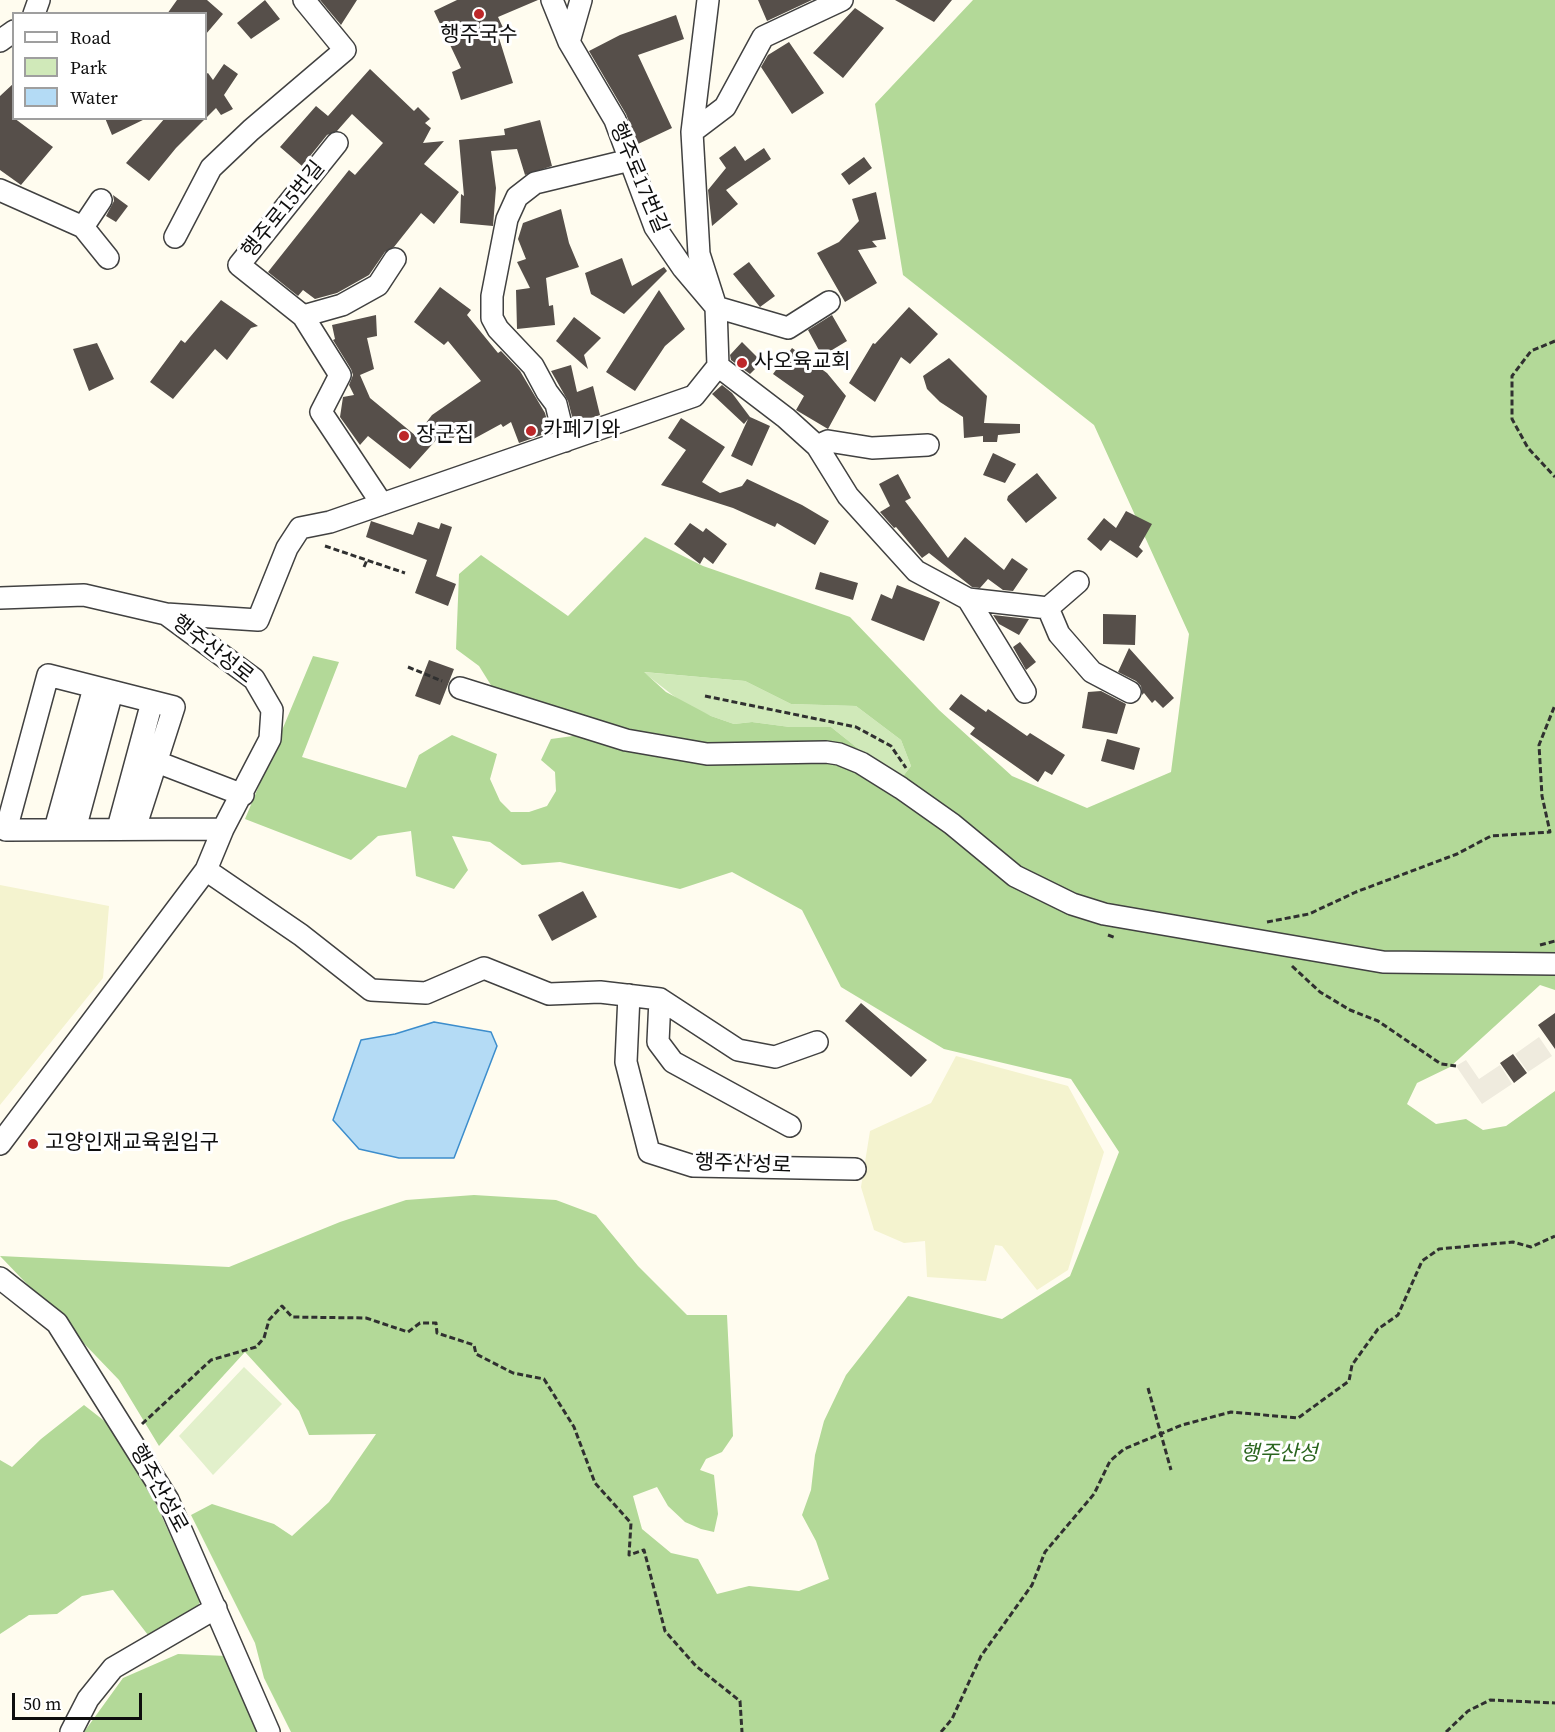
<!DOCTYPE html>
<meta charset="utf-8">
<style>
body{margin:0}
#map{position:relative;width:1555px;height:1732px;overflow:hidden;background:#fffcef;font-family:"Source Serif 4",serif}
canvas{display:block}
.legend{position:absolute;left:12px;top:12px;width:195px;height:108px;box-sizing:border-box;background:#fff;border:2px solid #9f9f9f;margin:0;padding:8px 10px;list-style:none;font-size:18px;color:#0e0e0e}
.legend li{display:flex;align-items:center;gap:12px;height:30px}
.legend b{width:30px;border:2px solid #9f9f9f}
.scale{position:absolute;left:12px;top:1693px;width:130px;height:27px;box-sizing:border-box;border:3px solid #0e0e0e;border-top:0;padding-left:8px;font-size:18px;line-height:21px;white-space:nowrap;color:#0e0e0e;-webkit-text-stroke:4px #fff;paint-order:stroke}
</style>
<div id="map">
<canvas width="1555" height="1732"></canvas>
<ul class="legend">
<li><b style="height:8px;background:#fff"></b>Road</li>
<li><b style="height:16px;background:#d0e9b9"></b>Park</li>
<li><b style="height:16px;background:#b4dbf5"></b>Water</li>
</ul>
<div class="scale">50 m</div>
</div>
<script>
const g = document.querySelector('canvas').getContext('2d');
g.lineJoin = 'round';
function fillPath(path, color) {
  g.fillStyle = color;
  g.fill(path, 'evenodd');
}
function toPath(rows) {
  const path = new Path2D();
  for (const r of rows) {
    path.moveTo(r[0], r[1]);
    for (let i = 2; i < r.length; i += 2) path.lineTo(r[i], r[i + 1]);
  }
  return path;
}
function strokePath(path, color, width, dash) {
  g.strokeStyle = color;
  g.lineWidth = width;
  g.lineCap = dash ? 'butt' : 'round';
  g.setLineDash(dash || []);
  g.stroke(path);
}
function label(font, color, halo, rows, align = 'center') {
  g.font = font + ' "Source Serif 4","Noto Sans KR",serif';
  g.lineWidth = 6;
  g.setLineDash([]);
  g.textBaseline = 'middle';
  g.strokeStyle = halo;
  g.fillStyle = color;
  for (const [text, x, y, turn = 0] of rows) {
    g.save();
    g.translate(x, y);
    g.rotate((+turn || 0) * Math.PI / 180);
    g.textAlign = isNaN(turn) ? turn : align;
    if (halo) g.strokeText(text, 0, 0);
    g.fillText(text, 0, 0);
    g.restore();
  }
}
fillPath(toPath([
 [0,885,109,906,103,978,0,1105],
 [956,1056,1068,1086,1104,1152,1068,1270,1037,1290,1002,1246,995,1245,986,1281,927,1277,925,1241,904,1243,874,1230,861,1187,870,1131,931,1103]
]), '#f4f3cf');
fillPath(toPath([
 [643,672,745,681,791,704,856,706,901,740,911,766,904,775,890,774,831,727,790,727,752,722,734,724,711,716,684,704]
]), '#d0e9b9');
fillPath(toPath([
 [973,0,1555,0,1555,990,1540,985,1450,1067,1417,1083,1407,1104,1436,1124,1466,1119,1483,1130,1506,1126,1555,1091,1555,1732,291,1732,264,1678,255,1643,191,1515,212,1504,274,1524,292,1536,329,1502,376,1434,309,1435,299,1411,245,1352,159,1446,119,1380,0,1256,229,1267,340,1222,406,1200,474,1195,556,1200,596,1215,638,1266,687,1315,727,1315,733,1436,722,1452,706,1459,700,1470,714,1475,718,1514,714,1532,701,1529,685,1522,668,1506,657,1487,633,1496,642,1529,671,1553,698,1559,717,1594,749,1586,799,1591,829,1579,816,1541,802,1515,811,1490,815,1455,824,1421,846,1375,908,1296,1002,1319,1070,1276,1119,1152,1071,1079,944,1049,841,987,802,910,732,872,680,889,560,862,522,865,490,842,452,836,468,870,454,889,416,876,411,831,378,836,351,860,245,819,313,656,339,662,302,757,406,788,419,755,452,735,497,754,490,779,500,801,511,812,529,812,547,806,556,791,555,772,541,760,551,739,573,736,582,724,494,690,479,666,456,649,459,574,481,555,568,616,645,537,703,566,850,617,939,710,1012,776,1087,808,1171,772,1189,634,1094,425,903,275,875,104],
 [644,672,745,681,791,704,856,706,901,740,911,766,904,775,890,774,831,727,790,727,752,722,734,724,711,716,666,692],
 [84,1405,107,1423,139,1466,200,1601,196,1611,148,1635,113,1590,82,1596,57,1614,29,1615,0,1634,0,1460,12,1467,41,1439],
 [178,1654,227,1656,259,1732,84,1732,123,1678]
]), '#b3d998');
fillPath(toPath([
 [244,1367,282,1404,213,1475,179,1436]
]), '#e2f0cb');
fillPath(toPath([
 [1539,1037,1552,1056,1528,1072,1515,1054],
 [1466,1060,1479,1079,1500,1065,1512,1084,1482,1104,1456,1066]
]), '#efebde');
const water = toPath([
 [434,1022,491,1032,497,1046,454,1158,399,1158,359,1149,333,1120,361,1040,395,1034,434,1022]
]);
fillPath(water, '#b4dbf5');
strokePath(water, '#3c8dcc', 1.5);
fillPath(toPath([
 [177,0,207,0,223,14,206,34,206,14,167,14],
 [265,0,280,19,251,39,237,23],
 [320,0,357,0,341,25],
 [457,0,538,0,498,17,506,34,499,38,513,83,461,100,452,72,461,68,434,11],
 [758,0,812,0,767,21],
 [895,0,952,0,934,22],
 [855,8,884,28,843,78,813,53],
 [676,15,684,39,638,55,672,128,638,144,626,114,589,51,620,35],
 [789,42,824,93,792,114,761,67,768,55],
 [224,64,238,74,224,95,233,109,221,115,216,108,176,148,149,181,126,163,165,118,206,118,206,74,208,73,213,80],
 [370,69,414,111,418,107,430,119,425,123,431,128,423,143,444,141,424,164,459,192,434,224,421,213,394,247,385,252,369,275,337,293,315,299,303,290,298,296,268,272,349,170,355,175,383,143,352,114,337,131,327,135,302,166,280,147,316,106,328,116],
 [14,83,14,118,53,147,21,185,0,170,0,96],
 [105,118,147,118,112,135],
 [540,120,552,166,525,175,517,149,491,151,496,188,493,226,460,223,461,194,464,196,459,140,505,135,504,129],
 [735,146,745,161,764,148,771,159,726,190,738,204,712,226,708,190,726,168,719,158],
 [864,157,872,168,849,185,841,174],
 [876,192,886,239,872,241,877,247,858,250,877,283,845,302,817,253,839,242,859,221,852,199],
 [113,195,128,206,116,222,106,216,114,201],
 [561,209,569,243,579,267,546,278,549,306,553,305,555,325,517,329,516,290,530,288,517,262,526,259,518,239,523,223],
 [622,258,632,286,664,267,667,271,624,314,591,294,585,273],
 [749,262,775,296,760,307,733,274],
 [440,287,471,310,467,315,498,353,501,351,520,371,545,413,550,432,519,443,511,422,503,427,501,424,468,442,462,427,447,446,437,439,410,469,368,436,360,445,340,417,343,397,354,395,349,385,353,375,351,369,333,340,335,339,332,325,376,315,377,336,367,338,374,369,360,375,370,398,416,436,432,415,481,381,448,341,444,345,414,322],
 [659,290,685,329,665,346,635,391,606,372],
 [221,300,258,326,251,328,227,360,215,349,173,399,150,382,181,340,185,343],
 [909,307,938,334,910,364,901,357,875,402,849,383,873,343,875,344],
 [832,315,847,341,822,356,808,330],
 [574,317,601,338,584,355,588,369,556,341],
 [742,342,762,362,750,374,731,360,730,355],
 [97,343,114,379,89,391,73,349],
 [792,348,827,373,846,396,828,429,796,410,804,396,773,374],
 [949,358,987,396,984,423,1020,424,1020,433,998,435,997,442,983,442,983,436,964,438,963,417,940,402,927,389,923,376],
 [571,365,577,392,593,386,600,415,574,424,568,401,551,371],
 [722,385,732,393,750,417,770,426,752,466,731,456,748,419,744,424,712,394],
 [681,418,725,447,702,482,720,493,742,486,747,479,802,505,829,521,815,545,777,523,775,527,733,508,661,485,686,450,668,438],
 [993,453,1016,464,1005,483,983,475],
 [1037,473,1057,498,1026,523,1007,500,1008,496],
 [898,474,911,498,905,501,948,558,965,537,1004,570,1012,558,1028,569,1013,591,1003,590,988,579,980,588,972,587,929,553,922,558,896,527,894,528,880,512,890,506,879,484],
 [1126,511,1152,524,1139,547,1143,551,1137,558,1110,540,1101,551,1087,539,1104,518,1116,528],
 [371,521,413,535,418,522,439,529,441,523,452,527,436,576,456,584,448,606,415,593,427,560,366,537],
 [690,523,703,532,706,528,727,544,713,564,704,557,700,564,674,544],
 [820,572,858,583,853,600,815,589],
 [897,585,940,602,924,641,871,620,881,594,892,599],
 [1103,614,1136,615,1135,645,1103,644],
 [993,615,1029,619,1019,635,999,624],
 [1020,642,1036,662,1026,670,1013,647],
 [1129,648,1174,698,1163,708,1155,700,1152,703,1144,693,1142,695,1141,686,1136,681,1118,672],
 [429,660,454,669,440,705,415,696],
 [1101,691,1126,704,1117,734,1082,728,1088,692],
 [961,694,986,712,988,709,1027,736,1030,733,1065,755,1052,775,1045,771,1038,782,970,734,975,728,949,709],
 [1107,739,1140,748,1134,770,1101,761],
 [583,891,597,917,552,941,538,915],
 [861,1003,927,1060,911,1077,845,1021],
 [1555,1013,1555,1049,1538,1025],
 [1513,1054,1527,1073,1514,1083,1500,1063]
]), '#564f4a');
const minor = toPath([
 [552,0,569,42,615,120,655,227,683,268,716,307,788,328,829,302],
 [34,14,39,0],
 [0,41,14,31],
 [569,42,581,0],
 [692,132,725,107,763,37,842,0],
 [337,143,239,265,303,316,340,375,321,412,382,504],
 [0,190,83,227,108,258],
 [83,227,101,200],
 [175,237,211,168,251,130,345,50,304,0],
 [303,316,342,305,378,285,395,259],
 [718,366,786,418,817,446,848,496,916,571,968,599,1048,608,1059,634,1092,672,1130,692],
 [565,441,556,404,547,392,533,366,498,329,492,318,492,296,507,219,517,197,535,183,630,160],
 [817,446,828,441,872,448,928,445],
 [0,598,84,595,166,614,254,679,272,710,270,739,223,829,206,870,0,1144],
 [968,599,1025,692],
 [1048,608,1078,582],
 [166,614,258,620,287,548,300,528,330,522,694,396,718,366,716,307,699,254,692,132,708,0],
 [460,688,626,740,707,754,826,752,839,754,861,763,901,788,952,824,1015,876,1072,904,1104,914,1383,962,1555,964],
 [157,762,243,795],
 [118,828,152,702],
 [135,828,174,707,48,675,6,830,223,829],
 [55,829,94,688],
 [75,829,112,692],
 [206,870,301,935,371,990,426,993,484,968,549,994,600,992,660,999,738,1050,775,1057,817,1042],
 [629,995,626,1062,649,1152,693,1166,855,1169],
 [660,999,658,1042,673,1062,790,1126],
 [0,1278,57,1323,168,1500,269,1732],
 [71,1732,88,1699,113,1668,216,1608]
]);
strokePath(minor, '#414141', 24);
strokePath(toPath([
 [1555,341,1531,351,1512,376,1512,419,1528,448,1555,477],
 [325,546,405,573],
 [364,567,367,560],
 [408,667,442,681],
 [705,696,856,727,891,746,906,768],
 [1267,922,1309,914,1356,892,1457,854,1491,836,1550,832,1542,796,1539,745,1555,705],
 [1108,935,1116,938],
 [1540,945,1555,941],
 [1292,966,1320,992,1350,1010,1378,1021,1441,1064,1456,1066],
 [1148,1388,1171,1470],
 [142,1424,211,1360,256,1347,264,1338,269,1320,282,1306,292,1317,366,1318,408,1332,420,1323,436,1323,437,1333,474,1345,476,1354,513,1373,544,1379,574,1427,595,1483,631,1523,629,1555,644,1550,665,1631,696,1666,740,1701,742,1732],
 [941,1732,952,1719,981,1656,1032,1585,1045,1552,1094,1494,1110,1461,1124,1449,1182,1425,1231,1412,1298,1418,1349,1381,1352,1365,1378,1329,1398,1315,1422,1261,1439,1249,1513,1242,1531,1247,1555,1236],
 [1446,1732,1468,1711,1490,1700,1555,1703]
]), '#303030', 3, [6, 3]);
strokePath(minor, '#fff', 21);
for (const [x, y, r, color] of [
 [479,14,6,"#bd2729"],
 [742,363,6,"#bd2729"],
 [531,431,6,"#bd2729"],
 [404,436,6,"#bd2729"],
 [33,1144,6,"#bd2729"]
]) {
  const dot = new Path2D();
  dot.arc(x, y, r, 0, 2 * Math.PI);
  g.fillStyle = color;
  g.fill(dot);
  strokePath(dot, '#fff', 2);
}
label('21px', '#0e0e0e', '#fff', [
 ["행주국수",479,36,"center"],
 ["사오육교회",754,363],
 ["카페기와",543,431],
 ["장군집",416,436],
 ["고양인재교육원입구",45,1144]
], 'left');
label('21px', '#0e0e0e', '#fff', [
 ["행주로17번길",638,178,67],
 ["행주로15번길",284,210,-51],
 ["행주산성로",212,650,38],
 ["행주산성로",743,1165,2],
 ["행주산성로",158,1489,61]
]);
label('italic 21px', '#2b651f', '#fff', [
 ["행주산성",1279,1455]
]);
</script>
